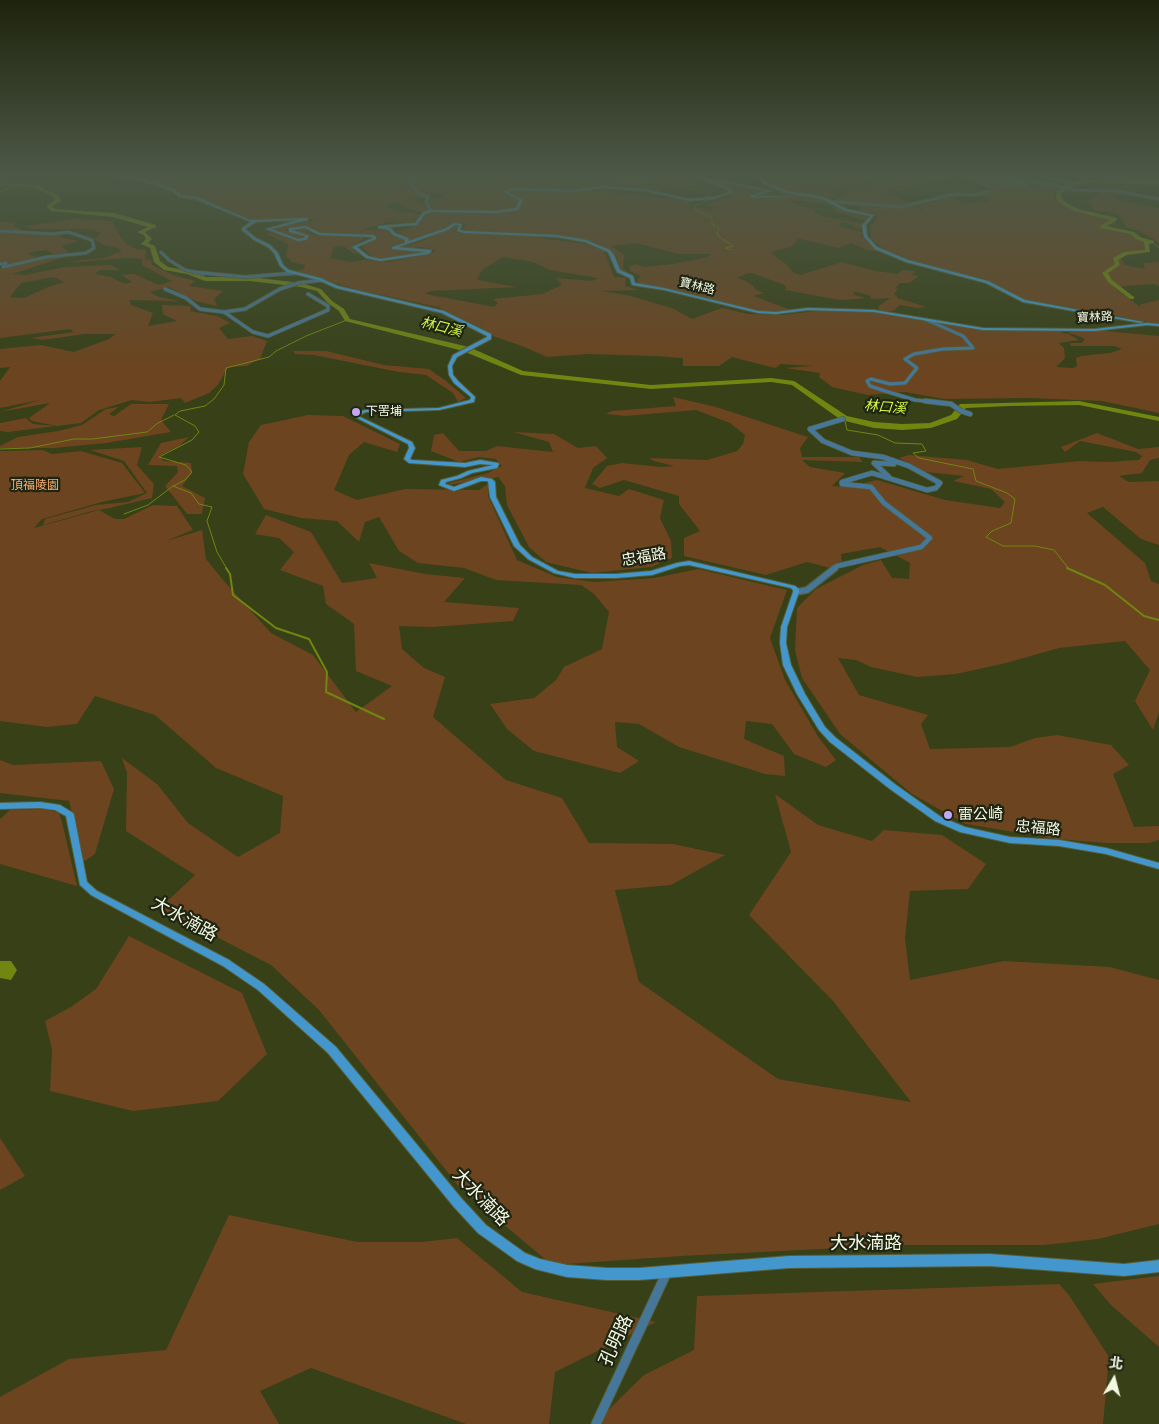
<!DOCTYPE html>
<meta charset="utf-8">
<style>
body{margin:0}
#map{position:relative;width:1159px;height:1424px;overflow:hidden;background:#374017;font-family:"Sofia Sans Condensed","Noto Sans TC",sans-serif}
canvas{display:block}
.north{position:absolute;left:1089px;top:1354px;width:50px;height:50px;-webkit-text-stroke:4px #202513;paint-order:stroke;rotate:8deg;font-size:14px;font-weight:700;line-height:20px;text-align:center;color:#f2f8e1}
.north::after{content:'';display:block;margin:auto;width:18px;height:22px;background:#f2f8e1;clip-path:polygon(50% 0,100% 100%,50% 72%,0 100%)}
</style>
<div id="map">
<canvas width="1159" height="1424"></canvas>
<div class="north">北</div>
</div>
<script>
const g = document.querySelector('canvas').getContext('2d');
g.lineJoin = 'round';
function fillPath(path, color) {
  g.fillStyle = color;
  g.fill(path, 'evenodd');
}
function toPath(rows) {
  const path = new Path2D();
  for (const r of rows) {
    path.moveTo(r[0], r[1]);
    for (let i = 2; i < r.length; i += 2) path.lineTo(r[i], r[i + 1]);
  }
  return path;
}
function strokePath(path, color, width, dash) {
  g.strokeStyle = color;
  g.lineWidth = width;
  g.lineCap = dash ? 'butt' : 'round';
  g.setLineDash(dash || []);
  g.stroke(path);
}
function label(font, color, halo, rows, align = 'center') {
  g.font = font + ' "Sofia Sans Condensed","Noto Sans TC",sans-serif';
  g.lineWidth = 4.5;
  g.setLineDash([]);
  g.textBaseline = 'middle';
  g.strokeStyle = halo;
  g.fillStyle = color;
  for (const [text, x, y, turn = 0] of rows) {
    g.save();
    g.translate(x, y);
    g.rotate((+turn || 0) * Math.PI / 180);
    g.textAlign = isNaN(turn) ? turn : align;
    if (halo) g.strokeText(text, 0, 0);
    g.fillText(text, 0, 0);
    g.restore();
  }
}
fillPath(toPath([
 [111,174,422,174,405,186,422,193,411,184,424,174,504,176,512,175,511,174,677,174,670,175,688,179,697,184,718,186,697,186,715,190,688,188,659,180,647,185,653,187,667,186,653,184,667,183,684,190,663,187,656,191,648,190,642,189,640,187,641,185,636,185,622,186,635,189,616,188,613,192,623,196,626,193,662,198,673,197,692,203,689,208,690,209,703,208,710,211,714,209,713,207,704,205,726,198,731,194,729,190,701,179,680,174,687,174,707,177,747,189,767,192,746,194,750,197,777,196,782,191,825,200,836,207,869,215,869,219,866,220,835,212,832,206,825,204,807,201,787,201,815,210,814,213,822,216,863,224,862,228,857,229,853,227,854,225,842,222,840,224,842,226,833,225,862,232,861,237,867,242,884,253,868,250,851,243,838,248,798,238,796,239,797,241,791,247,774,251,772,254,786,264,794,273,800,275,842,262,875,271,898,274,902,270,913,271,915,272,912,275,919,276,909,283,900,283,895,288,898,289,894,294,897,296,897,298,926,307,917,308,900,305,893,311,881,311,878,309,879,306,890,298,870,299,871,296,857,292,853,292,854,295,866,298,842,300,828,298,786,290,786,286,782,284,752,273,748,273,737,278,746,281,753,286,755,289,764,293,753,296,791,310,773,312,752,310,663,288,642,285,637,280,641,276,631,272,629,267,635,264,644,267,674,264,708,257,711,254,679,254,636,243,611,246,624,255,623,268,627,273,620,269,617,257,612,251,594,242,568,237,467,232,463,229,466,224,459,224,416,242,410,242,397,231,412,228,410,226,429,214,406,208,397,202,387,205,387,208,393,210,395,212,414,213,421,215,410,223,388,222,362,230,391,230,406,242,395,249,425,250,427,253,380,259,373,257,362,247,376,239,377,236,374,235,316,233,314,228,308,226,292,227,285,230,306,238,301,239,272,231,278,227,318,220,251,220,209,202,182,195,174,189,150,182,159,179,144,180],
 [432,192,437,192,444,198,432,199,428,201,431,209,457,213,427,212,430,210,428,206,415,203,417,202,414,198,427,197,424,194,430,195],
 [788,174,948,175,945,178,918,181,887,192,887,194,895,196,921,209,916,212,923,210,918,205,935,202,957,194,964,195,954,198,961,202,958,209,962,203,988,202,993,199,978,195,993,190,992,187,979,181,956,176,957,174,1004,174,1018,176,1034,183,1004,181,1020,186,1040,185,1057,189,1052,195,1061,204,1115,219,1115,224,1104,226,1147,240,1146,243,1149,249,1119,255,1125,265,1145,269,1143,263,1159,262,1159,286,1154,284,1125,286,1116,289,1139,306,1142,304,1159,300,1159,324,1024,299,982,278,926,267,882,248,871,239,870,226,878,217,873,214,894,212,866,213,862,211,860,207,843,204,835,199,874,181,866,179,848,178,851,181,840,183,860,180,865,182,841,187,797,187,833,188,834,190,830,195,836,195,831,199,791,192,771,184,769,180,782,179,788,176],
 [1076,174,1159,174,1159,183,1116,183,1087,178],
 [1103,192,1121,194,1107,196,1130,203,1159,208,1159,246,1158,242,1142,232,1126,227,1119,214,1095,210,1087,201],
 [77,219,112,221,118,233,126,244,137,249,146,250,145,259,124,258,68,263,81,260,104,258,122,251,118,248,106,246,94,239,101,233,92,229,31,229,24,226],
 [0,222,17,222,13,226,19,228,21,230,19,231,61,234,60,236,63,238,79,241,61,246,69,252,65,253,54,254,46,250,32,252,28,254,36,257,34,258,8,265,9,263,0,263],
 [456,226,458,227,454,231,460,233,525,236,586,244,604,251,614,277,626,278,625,286,639,290,602,291,631,296,674,309,692,319,722,308,748,314,783,315,816,311,851,311,884,313,987,331,1058,331,1066,334,1074,331,1105,331,1159,336,1159,413,1102,401,1030,398,944,399,905,392,868,395,832,387,819,377,820,373,785,368,813,366,781,364,775,368,732,357,719,366,683,366,683,358,656,356,588,354,547,357,522,346,493,336,482,328,438,307,355,289,297,271,304,269,305,265,292,262,286,256,288,244,267,234,269,232,293,240,305,241,308,235,294,231,306,229,311,234,362,236,364,239,352,246,354,251,359,253,355,254,343,246,334,247,330,258,350,262,365,260,390,262,432,253,435,250,422,247,400,248,420,242],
 [503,257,533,262,550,270,598,278,592,281,556,278,562,285,542,294,493,299,498,303,494,307,425,294,430,291,517,287,477,280,482,270],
 [1067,333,1076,335,1085,339,1082,343,1070,343,1071,346,1115,346,1122,349,1110,353,1081,356,1076,358,1077,366,1073,368,1056,367,1065,358,1064,348,1059,343,1079,340],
 [71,255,12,274,25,275,64,267,111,265,120,270,100,270,95,274,111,277,125,284,132,282,122,275,134,274,159,285,172,281,142,265,142,259,151,260,152,265,173,275,195,281,189,286,223,291,214,299,217,306,195,301,169,287,150,292,159,297,179,301,129,300,131,305,153,313,148,326,177,321,163,314,162,305,191,306,190,311,217,316,230,323,219,328,228,339,252,336,267,341,260,359,246,366,228,367,218,385,209,393,185,403,181,398,150,402,132,400,99,410,81,423,57,426,32,421,29,418,50,403,0,412,40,400,0,408,0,381,10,367,0,368,0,349,41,345,74,352,109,339,116,334,85,334,42,340,31,338,74,332,70,329,0,338,0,269,56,256],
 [54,277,64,282,48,287,24,298,10,297,21,283],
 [293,351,326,351,384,365,429,369,446,381,466,398,458,402,453,393,426,375,399,372,314,355,295,354],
 [673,397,716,407,808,437,800,448,802,457,859,457,863,462,802,460,810,467,845,473,832,486,847,487,877,480,945,500,1000,508,1005,502,991,489,953,481,964,476,926,472,899,458,909,455,967,460,998,469,1080,461,1107,462,1139,460,1142,456,1136,452,1080,441,1065,452,1061,447,1097,433,1138,449,1159,447,1159,458,1150,460,1142,473,1119,476,1129,482,1159,481,1159,545,1141,539,1103,507,1087,513,1145,563,1151,581,1159,584,1159,712,1153,730,1135,701,1150,670,1125,641,1059,648,1006,663,956,674,917,677,871,667,856,660,838,658,859,695,928,715,921,724,930,749,1010,747,1035,738,1057,735,1111,745,1129,765,1113,774,1134,827,1159,826,1159,840,1149,843,1106,843,1056,839,966,824,912,794,840,734,802,678,795,650,797,608,816,589,863,565,881,560,892,578,909,579,910,563,880,547,841,554,842,566,834,569,807,562,766,575,684,556,684,538,700,531,679,504,679,496,624,480,600,488,592,484,607,466,622,463,661,467,674,466,654,461,649,458,707,460,737,451,743,444,745,435,730,423,696,410,626,416,606,414,612,411,676,406],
 [131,404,169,404,161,420,171,432,106,443,54,448,0,448,0,446,18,437,58,431,82,425,106,409,119,407,109,414,114,416],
 [308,415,343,416,400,444,397,452,364,442,349,455,334,490,357,500,405,489,479,490,488,484,488,496,517,560,557,577,594,582,654,578,698,569,787,590,770,638,785,680,819,738,836,760,826,767,794,754,772,724,746,721,744,739,784,756,785,776,765,774,679,747,639,724,615,722,617,747,639,761,620,773,534,751,507,729,490,704,534,698,556,680,564,667,602,649,609,612,594,594,581,585,496,580,464,568,418,563,399,551,379,517,365,522,359,542,337,521,301,518,264,509,243,474,249,442,261,425],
 [26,418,33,424,56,426,8,432,0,431,0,423],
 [513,432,554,434,578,448,596,446,607,458,593,468,585,488,619,496,629,489,664,500,660,518,671,541,672,558,651,567,592,573,546,562,529,547,507,505,505,486,498,477,448,485,449,483,488,473,502,466,496,459,479,457,459,462,431,451,434,435,443,433,459,451,486,451,497,446,553,452,549,442],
 [189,437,179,446,159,456,163,461,191,463,192,473,182,486,205,498,202,514,187,514,165,486,178,472,177,466,148,465,161,443],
 [142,447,137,465,154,484,152,498,110,508,92,511,43,525,45,519,96,505,128,502,147,493,124,461,90,450],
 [43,450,52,454,81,451,122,463,145,493,102,502,42,519,34,528,99,510,115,519,124,519,153,505,177,506,193,530,166,541,202,530,206,559,223,580,271,633,313,655,356,712,392,686,356,671,354,624,326,604,323,586,280,570,294,552,279,538,255,534,266,515,311,532,342,583,377,578,369,563,425,574,465,578,444,602,519,608,513,621,432,627,399,626,402,649,424,668,445,677,433,717,506,780,562,798,589,843,673,844,725,855,671,885,615,890,639,982,778,1079,911,1102,833,1001,749,915,791,852,775,794,818,825,872,841,884,830,942,835,986,864,968,889,910,891,905,938,910,980,1004,961,1110,967,1159,980,1159,1224,1098,1239,1045,1245,903,1245,681,1256,552,1265,460,1188,319,1010,271,965,160,908,195,875,126,831,127,773,122,758,157,784,188,823,238,857,280,833,283,796,216,768,155,715,95,696,77,724,47,727,0,721,0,451],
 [0,760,13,765,101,761,114,789,95,854,83,862,69,801,0,793],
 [46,809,59,813,62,822,77,886,0,864,0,819,10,810],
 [129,936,242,993,267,1054,218,1101,133,1111,50,1091,52,1049,45,1021,71,1007,96,989],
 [0,1138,25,1176,0,1190],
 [229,1215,357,1242,422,1242,457,1238,522,1292,656,1322,555,1372,549,1424,466,1424,311,1368,260,1391,279,1424,0,1424,0,1397,69,1359,166,1350],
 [1159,1276,1159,1347,1111,1305,1093,1284],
 [1059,1284,1069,1295,1109,1357,1103,1424,594,1424,644,1375,694,1350,697,1296]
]), '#6c441f');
fillPath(toPath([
 [0,961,11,961,17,970,11,980,0,978]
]), '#718611');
strokePath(toPath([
 [524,174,558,179,582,177,669,182,685,189,710,192,708,197,710,198],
 [451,178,460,174],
 [896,190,935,179,949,179,952,174],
 [0,192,16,186],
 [712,199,694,206,695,209,712,218,712,224,719,228,717,235,733,246,725,248,731,250],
 [1152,242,1159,248],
 [845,421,847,430,878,435,895,443,922,444,926,451,913,453,919,458,973,469,976,481,1007,493,1015,499,1011,523,992,531,986,537,1003,546,1035,546,1054,550,1069,569],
 [0,449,30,448,74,439,92,439,147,432,158,423,174,415],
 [124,514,148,505,173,486],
 [227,569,217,552,207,521,212,507,199,504,191,493,173,486,185,480,192,472,186,465,159,457,192,440,199,432,195,426,175,415,180,411,205,406,214,399,224,385,226,368,269,357,276,351,306,336,347,320]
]), '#718611', 1);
strokePath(toPath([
 [226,568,230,574,233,595,276,628,309,639,327,672,326,692,384,719],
 [1067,568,1105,585,1144,616,1159,620]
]), '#718611', 2);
fillPath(toPath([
 [1071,174,1076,174,1090,180,1159,183,1159,185,1086,182,1061,193,1062,199,1065,202,1078,209,1117,218,1117,220,1107,226,1134,232,1140,237,1154,241,1154,243,1149,244,1150,252,1127,255,1118,260,1120,265,1108,273,1112,280,1134,297,1134,299,1130,299,1108,282,1102,273,1115,264,1113,258,1124,252,1145,250,1144,242,1136,239,1130,234,1100,228,1100,226,1110,220,1074,211,1061,204,1056,199,1056,191,1082,180,1071,174],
 [0,183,37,185,59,196,61,201,52,206,55,209,114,213,156,225,156,227,145,232,152,239,148,243,155,246,160,261,168,267,190,271,206,277,250,277,301,283,321,289,332,301,344,309,350,319,469,347,523,371,651,385,771,378,794,381,847,416,874,422,902,424,930,423,951,415,960,404,963,404,1079,401,1159,417,1159,421,1079,405,1010,406,966,408,957,419,931,428,902,430,874,428,841,420,792,385,771,382,651,389,521,375,463,351,345,321,339,311,328,303,317,291,301,287,250,281,205,281,187,274,164,270,154,262,150,248,141,244,146,239,144,235,137,232,148,227,113,217,51,211,46,206,55,200,55,198,34,187,0,185,0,183]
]), '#718611');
const streetFar4 = toPath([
 [14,174,32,174],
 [422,174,420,178,409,183,420,194,428,197,426,202,431,211],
 [1029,174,1073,183,1073,185,1063,187,1073,190,1115,191,1159,199],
 [828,201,900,207,955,194,975,195,989,191,989,187,978,181,1028,186,1005,177,1063,187],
 [0,231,54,234,68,232,92,240,94,248,86,253,47,257,3,267,6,263,0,264],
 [161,252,169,260,185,270,204,274],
 [286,274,295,273]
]);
const streetFar3 = toPath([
 [193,272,245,277,295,273],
 [165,289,186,298,200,309,224,312,253,332,268,336,328,310,328,306,308,294],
 [224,312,245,309,280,289,298,283,322,280],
 [927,320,963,336,973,348,943,349,914,354,905,359,917,368,905,383,890,384,871,379,867,381,870,386,885,391,915,400,936,402]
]);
const streetFar2 = toPath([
 [925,401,951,404,961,411,970,414],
 [889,477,874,463,894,464],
 [833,569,837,566,921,547,930,538,884,503,871,487,842,484,842,482,872,473,927,490,936,488,940,483,909,466,883,457,852,453,823,441,810,429,843,419]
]);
const streetFar1 = toPath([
 [796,592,807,590,835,568]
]);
const street = toPath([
 [596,1424,667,1272]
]);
const secondary = toPath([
 [100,174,147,180,174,189,181,195,197,197,250,220,308,218,308,220,271,229,298,239,304,238,305,236,289,232,289,228,306,226,320,233,373,235,376,237,376,239,357,247,368,256,380,259,426,252,392,249,392,247,405,243,405,240,393,235,389,230,378,228,378,226,415,223,423,212,431,210,497,211,516,208,519,200,504,192,512,188,573,190,600,186,645,189,689,199,714,197,729,192,728,190,713,184,680,174,683,174,715,182,730,188,733,192,714,199,689,201,645,191,600,188,573,192,513,190,508,192,523,200,518,210,497,213,431,212,425,214,417,225,387,227,391,228,395,233,408,238,409,241,446,228,454,223,462,224,460,230,464,231,557,235,586,240,610,250,614,255,620,270,633,276,635,283,664,288,758,311,776,312,808,308,874,310,983,328,1094,329,1147,323,1159,324,1159,326,1147,325,1094,331,983,330,874,312,808,310,776,314,758,313,664,290,632,285,630,278,617,272,608,252,585,242,557,237,464,233,457,231,459,225,455,225,448,230,398,247,431,250,431,252,428,254,380,261,366,258,352,247,371,239,373,238,371,237,319,235,305,228,292,230,309,236,306,240,298,241,266,229,298,220,256,222,245,229,256,238,270,245,278,253,283,265,289,270,320,278,338,286,444,311,491,334,491,339,457,357,452,366,453,375,458,381,475,397,474,402,439,410,366,412,358,416,412,442,415,448,410,459,412,460,465,463,480,460,498,463,499,464,497,468,472,473,461,478,446,482,445,484,454,487,481,477,492,479,495,482,496,497,520,545,532,557,558,571,575,574,616,574,651,571,677,563,689,561,795,586,799,589,799,592,787,627,786,643,791,665,805,694,825,727,836,738,896,785,941,817,965,827,1010,837,1059,840,1106,848,1159,863,1159,869,1106,854,1059,846,1010,843,960,832,935,821,890,789,830,742,819,730,797,694,783,665,780,643,781,627,793,592,793,590,791,588,689,565,680,566,652,575,616,578,575,578,554,573,528,559,514,546,490,497,488,481,481,481,454,491,439,485,441,480,457,476,468,471,493,465,480,464,465,467,409,463,404,459,409,448,408,444,353,416,357,412,366,410,439,408,470,400,471,397,454,383,449,375,448,366,453,355,487,337,487,336,442,313,336,288,318,280,287,272,280,266,274,253,268,247,254,240,242,230,242,228,251,222,195,199,179,197,172,191,145,182,100,174],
 [755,174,757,174,766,182,787,191,824,197,847,209,874,215,866,225,867,236,877,247,908,260,988,281,1025,300,1143,322,1141,323,1023,302,986,283,906,262,875,249,864,237,862,225,871,216,845,211,822,199,785,193,764,184,755,174],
 [717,179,772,191,754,196,794,196,754,198,749,196,766,191,716,181,717,179],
 [40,802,60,805,73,813,74,815,87,882,97,891,229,960,264,984,336,1047,462,1199,486,1225,525,1253,540,1259,567,1265,607,1268,639,1268,789,1256,990,1254,1124,1264,1159,1260,1159,1272,1124,1276,990,1266,789,1268,639,1280,607,1280,567,1277,535,1269,517,1261,478,1233,454,1207,328,1053,258,990,223,966,91,895,80,885,66,816,55,810,40,808,0,809,0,803,40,802]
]);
strokePath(streetFar4, '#555d37', 4);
strokePath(streetFar3, '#555d37', 4.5);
strokePath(streetFar2, '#555d37', 6);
strokePath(streetFar1, '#555d37', 8);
strokePath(street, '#555d37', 11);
strokePath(secondary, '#555d37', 2);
strokePath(streetFar4, '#467799', 2.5);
strokePath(streetFar3, '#467799', 3);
strokePath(streetFar2, '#467799', 4.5);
strokePath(streetFar1, '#467799', 5.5);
strokePath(street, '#467799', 9);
fillPath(secondary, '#4497cd');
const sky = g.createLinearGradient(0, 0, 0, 373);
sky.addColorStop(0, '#1e230d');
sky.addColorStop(0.47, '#4d5947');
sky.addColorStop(1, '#4d594700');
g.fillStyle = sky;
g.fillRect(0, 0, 1159, 373);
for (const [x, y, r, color] of [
 [356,412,5,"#c2a8f2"],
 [948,815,5,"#c2a8f2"]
]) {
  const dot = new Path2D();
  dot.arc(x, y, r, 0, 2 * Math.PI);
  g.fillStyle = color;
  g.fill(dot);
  strokePath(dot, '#202513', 2);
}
label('12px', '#f2f8e1', '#202513', [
 ["寶林路",697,287,14],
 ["寶林路",1095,318,-2]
]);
label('12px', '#f2f8e1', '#202513', [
 ["下罟埔",366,412]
], 'left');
label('12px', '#f9ae6f', '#202513', [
 ["頂福陵園",35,486]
]);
label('italic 14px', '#d4f744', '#202513', [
 ["林口溪",441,328,14],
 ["林口溪",885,408,5]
]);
label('15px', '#f2f8e1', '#202513', [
 ["忠福路",644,558,-10],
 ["忠福路",1038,829,5]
]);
label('15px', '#f2f8e1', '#202513', [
 ["雷公崎",958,815]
], 'left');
label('18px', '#f2f8e1', '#202513', [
 ["大水湳路",184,920,29],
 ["大水湳路",480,1198,46],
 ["大水湳路",866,1244],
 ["孔明路",617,1341,-65]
]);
</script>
